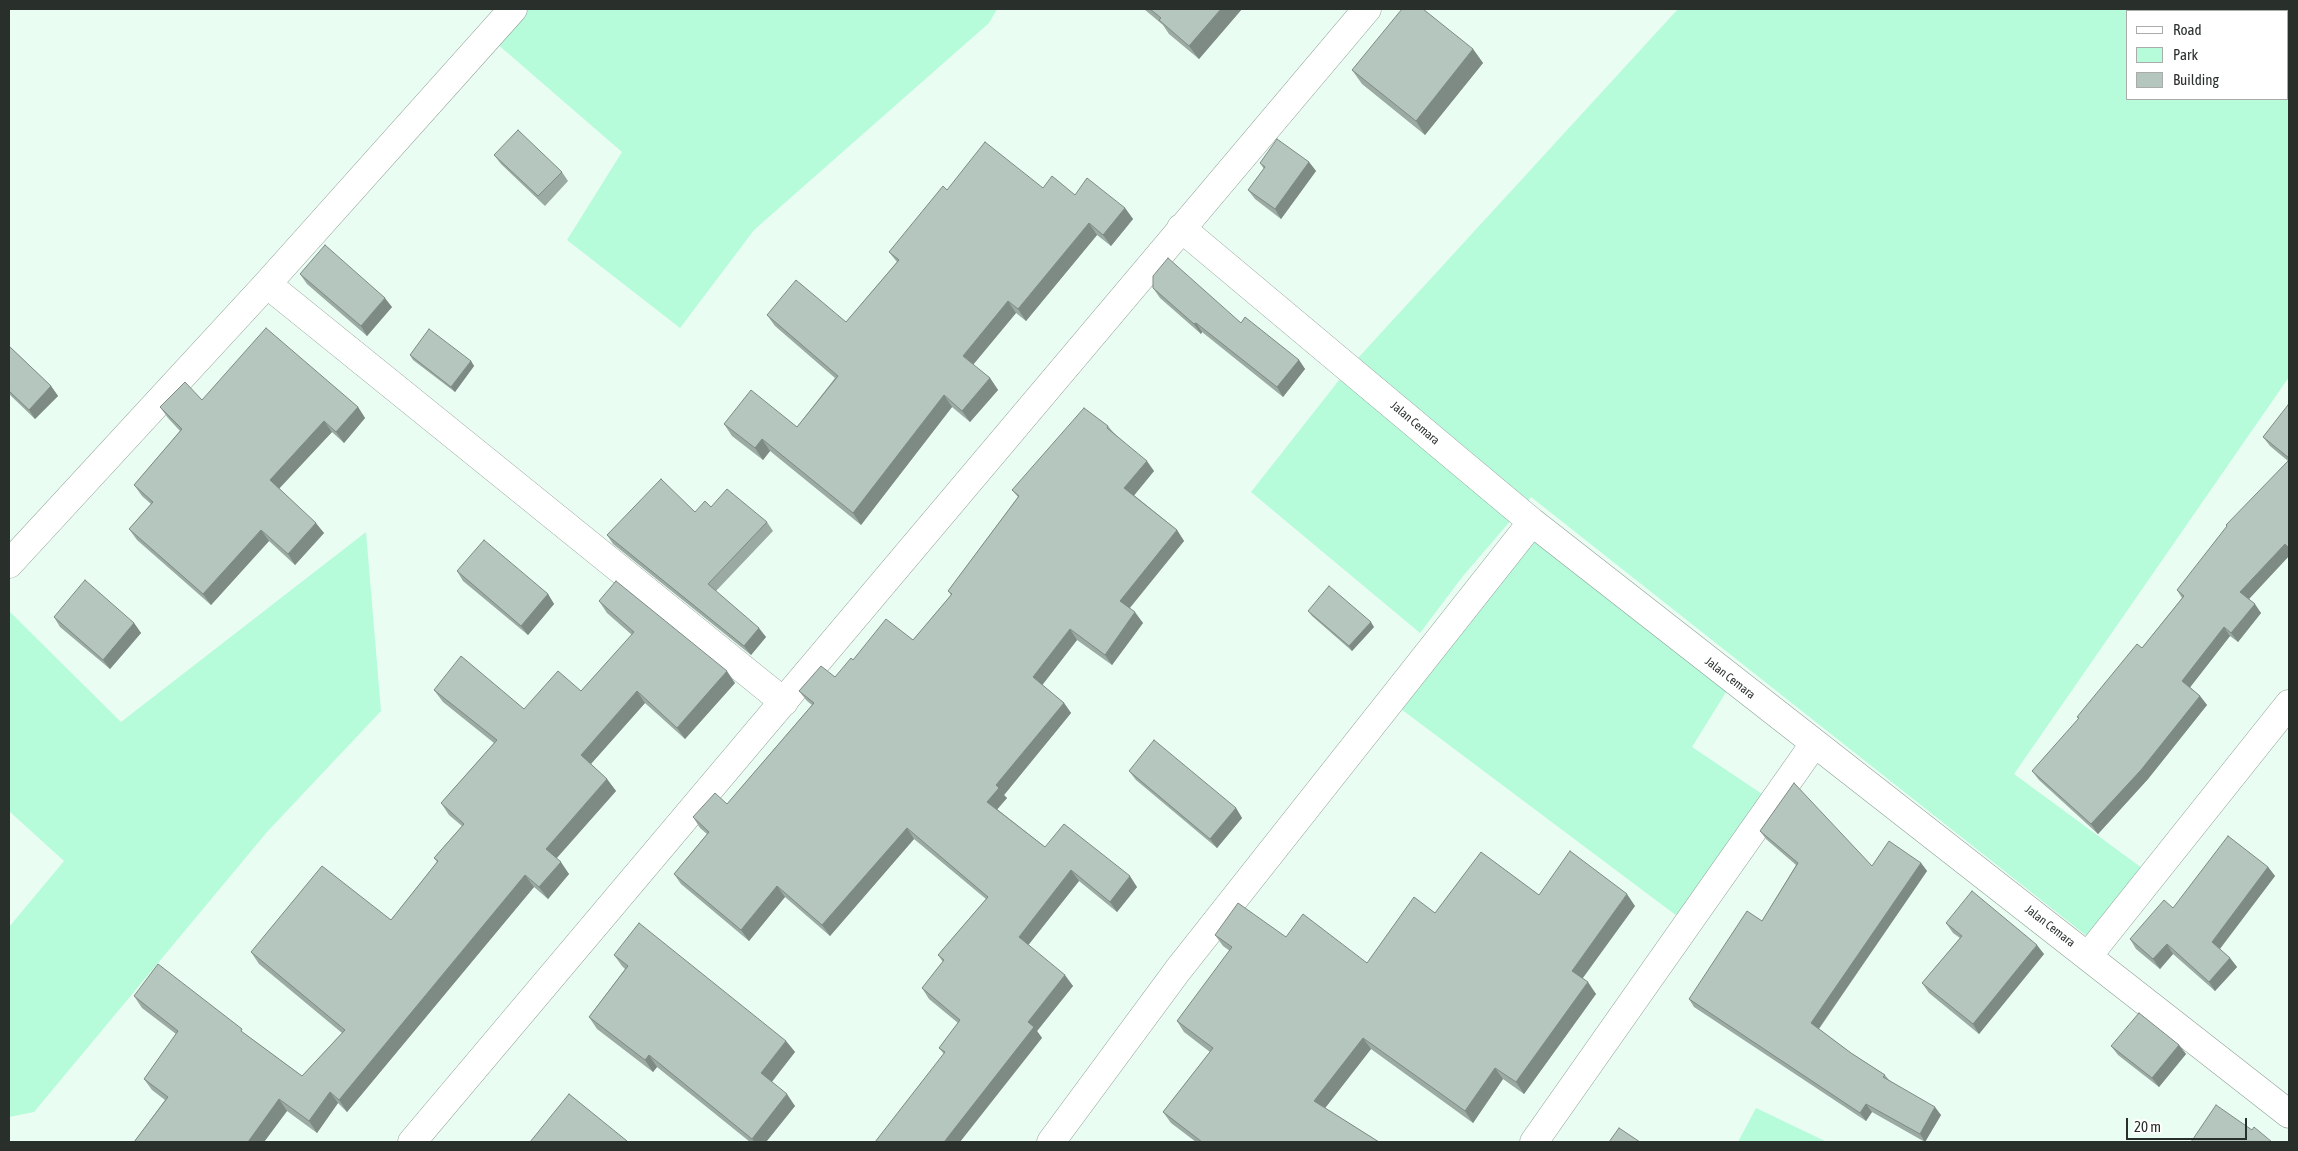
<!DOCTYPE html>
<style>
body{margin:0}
#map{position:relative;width:2298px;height:1151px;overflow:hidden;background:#eafdf3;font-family:"Asap Condensed",sans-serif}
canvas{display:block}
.frame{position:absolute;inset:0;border:10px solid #29302c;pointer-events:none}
.legend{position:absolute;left:2126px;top:10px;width:162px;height:90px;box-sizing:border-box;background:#fff;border:1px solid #a9acab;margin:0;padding:6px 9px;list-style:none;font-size:15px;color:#29302c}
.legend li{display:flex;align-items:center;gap:10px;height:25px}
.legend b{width:25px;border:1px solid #a9acab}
.scale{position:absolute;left:2126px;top:1118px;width:121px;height:22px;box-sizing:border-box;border:2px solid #29302c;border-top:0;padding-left:6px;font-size:15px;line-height:18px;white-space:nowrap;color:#29302c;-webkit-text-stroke:4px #fff;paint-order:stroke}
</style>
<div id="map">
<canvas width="2298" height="1151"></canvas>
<div class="frame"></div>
<ul class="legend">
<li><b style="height:6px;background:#fff"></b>Road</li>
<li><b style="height:14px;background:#b6fbda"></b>Park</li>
<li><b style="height:14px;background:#b4c6bd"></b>Building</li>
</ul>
<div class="scale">20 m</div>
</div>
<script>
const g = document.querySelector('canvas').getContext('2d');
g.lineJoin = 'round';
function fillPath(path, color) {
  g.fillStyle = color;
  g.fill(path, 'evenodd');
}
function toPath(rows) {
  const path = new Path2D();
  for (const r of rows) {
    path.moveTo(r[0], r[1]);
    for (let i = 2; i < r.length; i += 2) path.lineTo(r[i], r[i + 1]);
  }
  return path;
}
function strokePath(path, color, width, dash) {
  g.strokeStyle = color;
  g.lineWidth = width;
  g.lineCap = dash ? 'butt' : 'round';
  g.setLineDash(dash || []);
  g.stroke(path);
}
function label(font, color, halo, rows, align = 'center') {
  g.font = font + ' "Asap Condensed",sans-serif';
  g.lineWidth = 5;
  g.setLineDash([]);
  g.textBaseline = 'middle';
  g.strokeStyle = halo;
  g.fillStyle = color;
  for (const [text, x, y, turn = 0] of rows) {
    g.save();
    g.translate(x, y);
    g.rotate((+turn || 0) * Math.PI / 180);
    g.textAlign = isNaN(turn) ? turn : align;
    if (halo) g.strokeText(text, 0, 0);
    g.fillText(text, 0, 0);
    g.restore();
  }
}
fillPath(toPath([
 [513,9,997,9,989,23,754,230,680,328,567,240,622,152,488,36],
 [1678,9,2289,9,2289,377,2014,774,2146,871,2093,941,1531,497,1463,576,1420,633,1251,492,1347,370],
 [2127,11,2287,11,2287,99,2127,99],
 [1527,512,1736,676,1692,747,1762,794,1677,916,1381,694],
 [366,532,381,711,267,832,34,1112,9,1117,9,927,64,861,9,811,9,611,121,722],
 [1756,1108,1827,1142,1738,1142]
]), '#b6fbda');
const minor = toPath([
 [1181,228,1532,522,2289,1114],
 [267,284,784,702],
 [9,564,267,284,513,9],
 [2088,956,2289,704],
 [412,1142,1367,9],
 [1051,1142,1178,970,1532,522],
 [1534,1142,1814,744]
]);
strokePath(minor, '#8e9f96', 29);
strokePath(minor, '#fff', 28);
fillPath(toPath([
 [1144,9,1242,9,1199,59,1169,34,1163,25],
 [1473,49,1483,63,1425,135,1362,84,1352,70],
 [494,155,562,172,568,181,545,206,501,164],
 [1309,162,1316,171,1281,219,1255,199,1248,190,1264,169,1260,163],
 [1043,188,1075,195,1125,208,1133,219,1111,246,1097,235,1026,321,1016,313,973,365,990,378,998,390,970,422,952,407,861,525,770,451,763,460,732,436,724,424,797,427,835,378,775,326,767,315,846,322,897,262,889,252,947,190],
 [300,274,392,307,367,336,307,284],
 [1153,288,1241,323,1299,360,1305,369,1283,397,1202,332,1201,334,1160,298],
 [9,346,51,386,58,396,35,419,9,394],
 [410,355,471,361,474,366,455,392,413,360],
 [202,400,358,407,365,418,344,443,332,432,279,488,324,533,295,565,269,541,211,605,137,540,129,529,151,504,142,496,134,485,180,431,168,418,160,407],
 [2289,406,2289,556,2249,599,2261,613,2238,642,2230,636,2190,687,2200,696,2207,705,2148,779,2098,834,2039,780,2032,771,2079,719,2077,717,2142,648,2182,598,2177,590,2288,461,2270,446,2263,437],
 [1108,426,1113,432,1154,471,1134,495,1177,530,1184,541,1130,608,1143,623,1112,665,1077,640,1042,685,1064,703,1071,713,1004,795,1007,798,997,809,1045,847,1137,887,1117,912,1079,881,1028,945,1073,986,1037,1031,1042,1038,944,1054,939,1048,958,1023,929,999,922,988,943,962,938,955,986,899,914,839,830,936,785,897,749,941,681,884,674,874,707,834,700,828,693,817,727,804,812,705,807,701,799,691,835,677,853,660,913,640,951,595,948,591,1018,497,1012,490],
 [711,507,767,522,773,531,716,591,766,637,751,655,613,544,607,535,695,512],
 [457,571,548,594,554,604,528,635,463,581],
 [599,601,735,683,685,739,645,703,591,764,607,779,616,791,556,859,569,874,548,899,534,887,347,1112,338,1103,317,1133,287,1111,264,1142,134,1142,165,1100,152,1090,144,1079,176,1034,142,1008,134,996,245,1034,302,1076,342,1033,259,964,251,952,391,920,437,862,434,858,462,826,449,815,441,803,494,743,443,702,434,690,524,709,581,691,632,635,607,613],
 [1308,611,1374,627,1352,651,1312,616],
 [54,617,134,623,141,633,110,669,60,627],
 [1129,771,1236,808,1242,818,1217,848,1136,780],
 [1760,831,1872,866,1921,863,1927,871,1819,1029,1851,1053,1885,1075,1889,1080,1941,1115,1925,1142,1872,1112,1866,1121,1694,1007,1689,999,1762,921,1796,865,1766,839],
 [2268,867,2275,876,2220,949,2230,958,2237,967,2215,991,2173,954,2160,969,2136,949,2130,939,2173,908],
 [1539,895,1635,906,1582,978,1596,994,1524,1094,1503,1079,1473,1123,1371,1049,1325,1108,1379,1142,1196,1142,1171,1123,1163,1112,1210,1052,1184,1032,1177,1021,1230,951,1223,946,1215,935,1286,937,1367,963,1435,913],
 [1946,923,2044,954,1979,1034,1929,993,1922,983,1960,938,1953,933],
 [614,955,786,1041,795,1052,772,1082,795,1106,766,1142,750,1142,657,1067,653,1072,597,1029,589,1017,625,969,622,966],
 [2179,1045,2186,1054,2159,1087,2118,1055,2111,1046]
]), '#9baaa3');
fillPath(toPath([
 [1221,9,1242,9,1199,59,1189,46],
 [1473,49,1483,63,1425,135,1416,121],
 [1309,162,1316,171,1281,219,1275,209],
 [1125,208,1133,219,1111,246,1103,235],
 [1089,223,1097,235,1026,321,1018,309],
 [385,298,392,307,367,336,361,326],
 [1008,301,1016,313,971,367,963,356],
 [1196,323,1202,332,1201,334,1194,324],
 [1299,360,1305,369,1283,397,1277,387],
 [471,361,474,366,455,392,451,387],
 [990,378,998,390,970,422,962,411],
 [51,386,58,396,35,419,29,410],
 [944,395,952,407,861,525,853,513],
 [358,407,365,418,344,443,336,432],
 [324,421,332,432,277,491,270,480],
 [762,439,770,451,763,460,755,448],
 [1147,461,1154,471,1132,498,1124,488],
 [316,523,324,533,295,565,288,554],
 [261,530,269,541,211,605,203,594],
 [1177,530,1184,541,1127,611,1120,601],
 [2285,544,2289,549,2289,556,2247,601,2240,592],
 [548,594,554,604,528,635,521,626],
 [2255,604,2261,613,2238,642,2231,633],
 [1135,612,1143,623,1112,665,1105,655],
 [1371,622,1374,627,1352,651,1349,646],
 [134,623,141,633,110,669,103,660],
 [2224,627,2230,636,2188,690,2182,681],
 [759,628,766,637,751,655,744,646],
 [1070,629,1077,640,1040,688,1033,677],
 [727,671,735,683,685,739,677,728],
 [637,691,645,703,589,766,581,755],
 [2200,696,2207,705,2148,779,2098,834,2091,824],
 [1064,703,1071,713,1004,795,1007,798,995,812,987,802,996,785],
 [607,779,616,791,554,861,546,849],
 [1236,808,1242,818,1217,848,1210,839],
 [907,828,914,839,830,936,822,925],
 [561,862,569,874,548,899,539,887],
 [1921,863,1927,871,1817,1031,1811,1023],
 [2268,867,2275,876,2218,951,2212,942],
 [1071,870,1079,881,1026,948,1019,937],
 [525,875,534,887,347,1112,339,1100],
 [1130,876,1137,887,1117,912,1110,902],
 [777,886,785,897,749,941,741,930],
 [1627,894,1635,906,1580,982,1572,971],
 [2167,944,2173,954,2160,969,2153,959],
 [2037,945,2044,954,1979,1034,1973,1024],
 [2230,958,2237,967,2215,991,2209,982],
 [1065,975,1073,986,1037,1031,1042,1038,960,1142,944,1142,1028,1022],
 [1588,982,1596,994,1524,1094,1516,1082],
 [1363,1038,1371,1049,1322,1112,1314,1101],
 [786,1041,795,1052,769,1085,761,1073],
 [2179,1045,2186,1054,2159,1087,2152,1078],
 [649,1055,657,1067,653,1072,645,1060],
 [1495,1068,1503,1079,1473,1123,1465,1111],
 [330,1092,338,1103,317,1133,309,1121],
 [787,1094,795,1106,766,1142,755,1142,752,1139],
 [279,1099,287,1111,264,1142,248,1142],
 [1866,1104,1872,1112,1866,1121,1860,1113],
 [1935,1107,1941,1115,1925,1142,1920,1134]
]), '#7e8b84');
const building = toPath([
 [1150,9,1221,9,1189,46,1159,20,1161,18,1150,9],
 [1402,9,1423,9,1473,49,1416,121,1352,70,1402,9],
 [518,130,562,172,538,196,494,155,518,130],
 [1277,139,1309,162,1275,209,1248,190,1265,167,1260,163,1277,139],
 [985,142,1043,188,1052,176,1075,195,1087,178,1125,208,1103,235,1089,223,1018,309,1008,301,963,356,990,378,962,411,944,395,853,513,762,439,755,448,724,424,751,390,797,427,838,376,767,315,796,280,846,322,899,260,889,252,943,186,947,190,985,142],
 [325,245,385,298,361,326,300,274,325,245],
 [1168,258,1241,323,1245,317,1299,360,1277,387,1196,323,1194,324,1153,288,1153,276,1168,258],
 [266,328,358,407,336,432,324,421,270,480,316,523,288,554,261,530,203,594,129,529,153,502,134,485,182,429,160,407,185,382,202,400,266,328],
 [429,329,471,361,451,387,410,355,429,329],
 [9,346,51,386,29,410,9,391,9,346],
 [2288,405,2289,406,2289,458,2263,437,2288,405],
 [1084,408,1108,426,1107,428,1147,461,1124,488,1177,530,1120,601,1135,612,1105,655,1070,629,1033,677,1064,703,996,785,999,788,987,802,1045,847,1064,824,1130,876,1110,902,1071,870,1019,937,1065,975,1028,1022,1034,1027,944,1142,875,1142,945,1052,939,1048,960,1020,922,988,944,960,938,955,988,897,907,828,822,925,777,886,741,930,674,874,709,832,693,817,715,793,727,804,814,703,799,691,821,666,835,677,851,658,853,660,886,619,913,640,952,594,948,591,1019,496,1012,490,1084,408],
 [2289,460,2289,548,2285,544,2240,592,2255,604,2231,633,2224,627,2182,681,2200,696,2141,770,2091,824,2032,771,2079,718,2077,717,2137,644,2142,648,2184,596,2177,590,2227,526,2226,525,2289,460],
 [661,479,695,512,705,501,711,507,727,489,767,522,708,584,759,628,744,646,607,535,661,479],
 [484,540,548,594,521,626,457,571,484,540],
 [85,580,134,623,103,660,54,617,85,580],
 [616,581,727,671,677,728,637,691,581,755,607,779,546,849,561,862,539,887,525,875,339,1100,330,1092,309,1121,279,1099,248,1142,134,1142,168,1097,144,1079,178,1031,134,996,158,964,242,1029,241,1031,302,1076,345,1030,251,952,322,866,391,920,438,861,434,858,464,824,441,803,497,740,434,690,461,656,524,709,558,671,581,691,634,632,599,601,616,581],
 [1329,586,1371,622,1349,646,1308,611,1329,586],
 [1154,740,1236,808,1210,839,1129,771,1154,740],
 [1794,783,1872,866,1889,841,1921,863,1811,1023,1851,1053,1885,1075,1883,1077,1935,1107,1920,1134,1866,1104,1860,1113,1689,999,1747,911,1762,921,1798,863,1760,831,1794,783],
 [2228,836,2268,867,2212,942,2230,958,2209,982,2167,944,2153,959,2130,939,2164,900,2173,908,2228,836],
 [1570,851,1627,894,1572,971,1588,982,1516,1082,1495,1068,1465,1111,1363,1038,1314,1101,1379,1142,1202,1142,1163,1112,1213,1048,1177,1021,1232,947,1215,935,1238,903,1286,937,1303,914,1367,963,1414,897,1435,913,1481,852,1539,895,1570,851],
 [1972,891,2037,945,1973,1024,1922,983,1962,936,1946,923,1972,891],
 [639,923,786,1041,761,1073,787,1094,752,1139,649,1055,645,1060,589,1017,628,966,614,955,639,923],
 [2139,1013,2179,1045,2152,1078,2111,1046,2139,1013],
 [569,1094,627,1141,627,1142,530,1142,569,1094],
 [2216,1105,2252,1130,2254,1127,2272,1142,2191,1142,2216,1105],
 [1619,1128,1640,1142,1609,1142,1619,1128]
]);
fillPath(building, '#b4c6bd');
strokePath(building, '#7e8b84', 1);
label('12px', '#29302c', '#fff', [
 ["Jalan Cemara",1415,423,40],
 ["Jalan Cemara",1730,678,38],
 ["Jalan Cemara",2050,926,38]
]);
</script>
